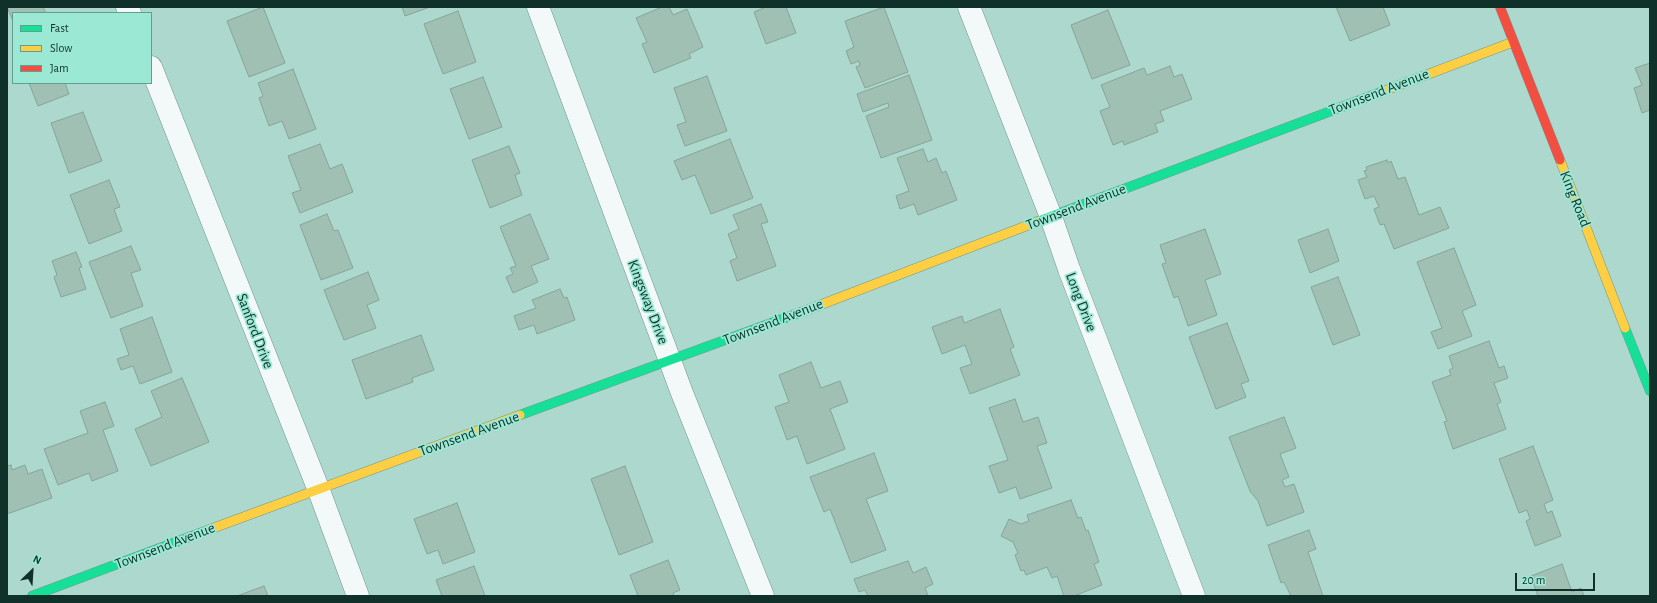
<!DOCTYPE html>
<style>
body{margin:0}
#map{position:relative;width:1657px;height:603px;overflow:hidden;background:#acd8cd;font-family:"Alegreya Sans",sans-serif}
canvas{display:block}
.frame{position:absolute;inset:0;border:8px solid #10312a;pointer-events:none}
.legend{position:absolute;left:12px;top:12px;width:140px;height:72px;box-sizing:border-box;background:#9be9d5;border:1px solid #639f91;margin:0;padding:5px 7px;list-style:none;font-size:12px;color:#10312a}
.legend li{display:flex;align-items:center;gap:8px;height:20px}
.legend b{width:20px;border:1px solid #639f91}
.north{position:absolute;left:12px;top:551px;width:40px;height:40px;-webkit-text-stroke:3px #9be9d5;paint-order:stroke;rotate:25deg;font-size:11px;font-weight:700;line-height:16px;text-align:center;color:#10312a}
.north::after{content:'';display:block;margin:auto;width:14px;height:18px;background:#10312a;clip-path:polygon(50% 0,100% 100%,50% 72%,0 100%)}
.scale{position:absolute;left:1515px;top:573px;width:80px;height:18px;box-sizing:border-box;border:2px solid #10312a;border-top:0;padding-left:5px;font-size:12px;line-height:14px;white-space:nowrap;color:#10312a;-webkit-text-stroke:3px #9be9d5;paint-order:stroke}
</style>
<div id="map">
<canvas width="1657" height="603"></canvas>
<div class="frame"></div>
<ul class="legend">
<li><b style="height:5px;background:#16e098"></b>Fast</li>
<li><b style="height:5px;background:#ffcf43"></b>Slow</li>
<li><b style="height:5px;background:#f24e42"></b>Jam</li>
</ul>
<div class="north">N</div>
<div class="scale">20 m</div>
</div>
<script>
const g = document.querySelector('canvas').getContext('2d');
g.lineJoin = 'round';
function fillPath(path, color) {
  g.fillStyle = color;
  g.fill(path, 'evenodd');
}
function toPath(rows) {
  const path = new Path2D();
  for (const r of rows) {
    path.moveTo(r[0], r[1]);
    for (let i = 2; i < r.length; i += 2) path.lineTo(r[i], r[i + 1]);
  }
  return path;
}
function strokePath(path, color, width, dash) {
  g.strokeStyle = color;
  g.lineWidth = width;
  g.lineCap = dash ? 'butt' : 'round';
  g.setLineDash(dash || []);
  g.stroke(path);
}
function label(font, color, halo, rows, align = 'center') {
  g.font = font + ' "Alegreya Sans",sans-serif';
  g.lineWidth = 3.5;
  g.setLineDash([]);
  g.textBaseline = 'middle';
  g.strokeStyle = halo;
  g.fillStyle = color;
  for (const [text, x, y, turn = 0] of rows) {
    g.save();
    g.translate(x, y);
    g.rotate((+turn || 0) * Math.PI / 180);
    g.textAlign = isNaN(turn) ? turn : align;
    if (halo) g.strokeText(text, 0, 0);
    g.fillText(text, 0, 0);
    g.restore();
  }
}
const building = toPath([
 [7,7,43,7,46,13,13,13,13,21,7,7],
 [263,7,285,63,249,77,227,21,263,7],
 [402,7,430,7,405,16,402,7],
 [662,7,669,7,673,15,687,9,703,47,689,54,691,58,654,73,642,44,647,42,636,18,662,7],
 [766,7,786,7,796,33,766,44,754,12,766,7],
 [884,7,908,72,865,88,856,67,860,65,859,61,851,64,846,51,854,47,845,21,884,7],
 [1336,7,1383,7,1390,25,1350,41,1336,7],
 [1108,10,1130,65,1092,79,1071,25,1108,10],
 [458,11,476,62,443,74,424,24,458,11],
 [1650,63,1650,110,1642,113,1634,88,1642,85,1635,68,1650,63],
 [1170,66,1174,77,1182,74,1192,99,1160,111,1164,121,1155,124,1158,132,1124,145,1123,141,1113,145,1100,111,1110,107,1101,85,1144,68,1147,75,1170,66],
 [293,69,316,129,289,139,282,121,269,126,259,98,263,96,258,83,293,69],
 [909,75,932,140,881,158,866,116,889,107,888,103,863,112,857,94,909,75],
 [707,76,727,131,685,146,677,125,686,122,674,88,707,76],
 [483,77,502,127,469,139,450,89,483,77],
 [29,83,65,83,69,94,38,106,29,83],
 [83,112,102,161,69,173,51,123,83,112],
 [730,139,753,198,711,214,695,175,682,180,674,161,730,139],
 [320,144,330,169,342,164,353,192,300,213,292,193,301,190,288,156,320,144],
 [509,146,520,173,515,175,522,195,490,208,472,160,509,146],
 [923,149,928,162,936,158,942,173,946,171,957,200,918,215,914,204,900,209,896,196,909,191,897,158,923,149],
 [1387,160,1388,163,1391,161,1398,179,1405,177,1419,215,1440,207,1449,228,1394,249,1384,224,1380,225,1374,209,1379,207,1374,196,1365,199,1358,180,1367,177,1364,171,1367,170,1366,167,1387,160],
 [109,180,120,207,114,209,122,231,89,244,70,195,109,180],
 [761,204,768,222,761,224,776,266,737,281,730,261,737,258,728,234,739,229,733,215,761,204],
 [327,214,334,231,338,230,353,268,321,280,300,225,327,214],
 [530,214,549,259,531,266,538,282,513,293,506,277,513,274,510,268,516,266,500,227,530,214],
 [1205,229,1221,274,1205,280,1217,315,1188,326,1178,296,1174,298,1162,264,1166,263,1160,245,1205,229],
 [1328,229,1339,261,1310,273,1298,240,1328,229],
 [131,246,141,270,131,273,143,306,111,318,89,262,131,246],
 [1454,248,1476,305,1462,311,1472,336,1438,349,1431,332,1442,328,1417,262,1454,248],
 [76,252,82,267,79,268,86,289,61,297,54,277,57,275,52,261,76,252],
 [368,272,379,300,367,305,376,328,344,340,324,290,368,272],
 [1338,277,1360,335,1333,345,1311,287,1338,277],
 [560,289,564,298,567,297,575,320,537,334,534,325,519,330,514,316,536,308,532,300,560,289],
 [1000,309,1014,347,1010,349,1020,375,970,394,960,368,972,364,965,345,942,354,932,327,962,316,964,323,1000,309],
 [152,317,172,372,140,384,133,366,121,370,117,359,129,355,120,329,152,317],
 [1227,323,1249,381,1241,384,1246,397,1216,409,1189,337,1227,323],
 [421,335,434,370,412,378,413,382,366,399,352,360,421,335],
 [1489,341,1499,368,1504,366,1508,378,1494,383,1501,402,1497,404,1506,429,1453,449,1444,422,1447,421,1432,382,1451,375,1449,370,1453,368,1449,356,1489,341],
 [811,362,821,388,840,381,848,402,830,409,845,449,807,464,797,436,787,440,775,407,789,402,779,375,811,362],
 [182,378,209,442,151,466,135,429,162,417,151,391,182,378],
 [1015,399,1023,422,1038,417,1047,443,1037,446,1052,488,1020,499,1016,487,999,493,989,466,1008,460,989,408,1015,399],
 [105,402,114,426,103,430,118,471,92,481,89,473,58,485,44,449,88,433,80,411,105,402],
 [1284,417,1296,448,1280,454,1289,477,1282,480,1285,487,1294,484,1304,512,1267,526,1258,501,1250,491,1229,437,1284,417],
 [1533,446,1553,500,1544,504,1547,513,1552,511,1561,536,1535,546,1526,521,1530,519,1527,510,1519,513,1499,459,1533,446],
 [874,453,888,491,866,499,886,550,851,563,830,509,824,512,810,477,874,453],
 [11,465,12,470,25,465,28,474,42,469,52,498,7,514,7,466,11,465],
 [625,466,653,542,619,555,591,479,625,466],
 [1071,500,1078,518,1081,517,1086,531,1088,530,1099,562,1094,564,1102,585,1074,596,1064,596,1057,576,1052,578,1047,567,1026,575,1024,570,1021,571,1015,555,1018,553,1013,542,1001,536,1009,519,1021,524,1029,521,1027,515,1071,500],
 [457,503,475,552,443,564,438,550,427,554,414,519,457,503],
 [1309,530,1316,549,1308,552,1323,596,1291,596,1284,582,1281,583,1268,545,1309,530],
 [668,560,680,590,673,593,674,596,638,596,630,575,668,560],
 [908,561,913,573,926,567,933,584,925,588,928,596,868,596,865,590,859,592,854,579,908,561],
 [1562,564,1572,592,1581,588,1584,596,1538,596,1531,576,1562,564],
 [474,566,485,596,442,596,436,580,474,566],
 [264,586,268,596,237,596,264,586]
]);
fillPath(building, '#a1c0b4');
strokePath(building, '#86a499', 1);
const street = toPath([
 [127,7,130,13],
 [538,7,682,393,763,596],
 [969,7,1051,217,1069,269,1194,596],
 [151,67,318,488,358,596]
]);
const fast = toPath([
 [1039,221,1384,91],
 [1625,328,1650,391],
 [520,415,807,310],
 [32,596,208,530]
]);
const slow = toPath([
 [1384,91,1513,42],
 [1560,160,1625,328],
 [807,310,1039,221],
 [208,530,520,415]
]);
const jam = toPath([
 [1500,7,1560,160]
]);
strokePath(street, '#74988f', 23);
strokePath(fast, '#74988f', 10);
strokePath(slow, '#74988f', 10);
strokePath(jam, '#74988f', 10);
strokePath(street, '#f3f9f8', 22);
strokePath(fast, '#16e098', 9);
strokePath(slow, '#ffcf43', 9);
strokePath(jam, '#f24e42', 9);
label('15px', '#10312a', '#9be9d5', [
 ["Townsend Avenue",1379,92,-21],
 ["King Road",1575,199,68],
 ["Townsend Avenue",1076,207,-21],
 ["Kingsway Drive",648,302,69],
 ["Long Drive",1081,302,69],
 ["Townsend Avenue",773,322,-21],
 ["Sanford Drive",255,331,69],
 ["Townsend Avenue",469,434,-20],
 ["Townsend Avenue",165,546,-21]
]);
</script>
